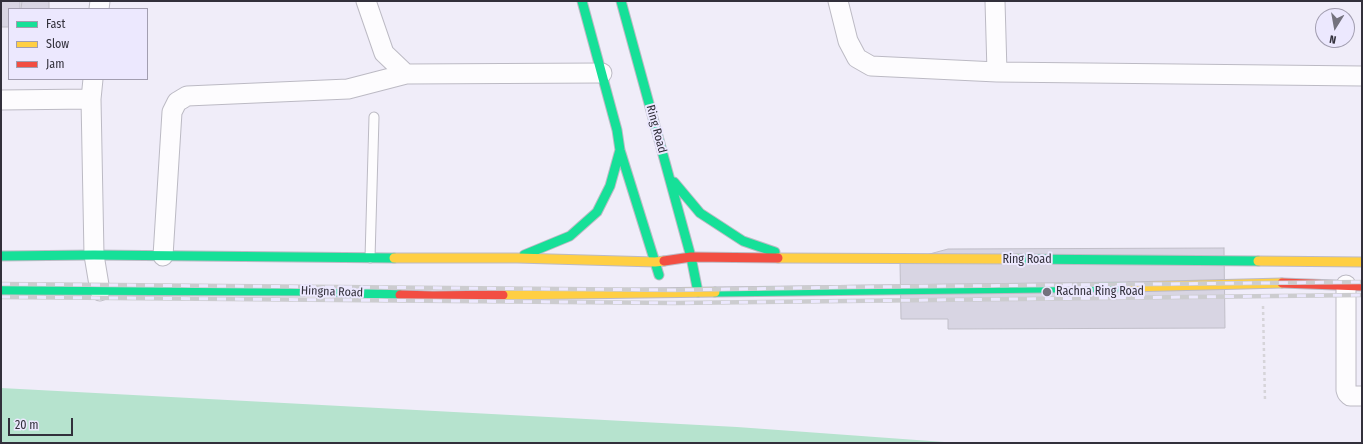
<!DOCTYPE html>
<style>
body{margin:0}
#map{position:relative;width:1363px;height:444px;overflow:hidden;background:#f0edf9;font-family:"Fira Sans Condensed",sans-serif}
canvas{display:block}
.frame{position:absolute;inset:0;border:2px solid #32303b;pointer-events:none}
.legend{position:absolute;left:8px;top:8px;width:140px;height:72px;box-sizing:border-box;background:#ece8fe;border:1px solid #a29eb0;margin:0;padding:5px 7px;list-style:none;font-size:12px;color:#32303b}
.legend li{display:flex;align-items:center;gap:8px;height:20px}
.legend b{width:20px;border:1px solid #a29eb0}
.north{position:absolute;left:1315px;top:8px;width:40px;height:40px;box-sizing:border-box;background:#ece8fe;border:1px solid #a29eb0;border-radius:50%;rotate:191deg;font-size:11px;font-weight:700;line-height:16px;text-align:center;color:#32303b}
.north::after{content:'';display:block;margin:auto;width:14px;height:18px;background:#74727e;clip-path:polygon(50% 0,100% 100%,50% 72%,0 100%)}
.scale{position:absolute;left:8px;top:418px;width:65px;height:18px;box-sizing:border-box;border:2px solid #32303b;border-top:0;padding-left:5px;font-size:12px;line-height:14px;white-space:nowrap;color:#32303b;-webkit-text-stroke:3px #ece8fe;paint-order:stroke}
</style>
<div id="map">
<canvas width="1363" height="444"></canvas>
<div class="frame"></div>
<ul class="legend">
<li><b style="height:5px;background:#16e098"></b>Fast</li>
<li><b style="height:5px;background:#ffcf43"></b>Slow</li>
<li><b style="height:5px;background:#f24e42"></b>Jam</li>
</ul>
<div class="north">N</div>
<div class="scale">20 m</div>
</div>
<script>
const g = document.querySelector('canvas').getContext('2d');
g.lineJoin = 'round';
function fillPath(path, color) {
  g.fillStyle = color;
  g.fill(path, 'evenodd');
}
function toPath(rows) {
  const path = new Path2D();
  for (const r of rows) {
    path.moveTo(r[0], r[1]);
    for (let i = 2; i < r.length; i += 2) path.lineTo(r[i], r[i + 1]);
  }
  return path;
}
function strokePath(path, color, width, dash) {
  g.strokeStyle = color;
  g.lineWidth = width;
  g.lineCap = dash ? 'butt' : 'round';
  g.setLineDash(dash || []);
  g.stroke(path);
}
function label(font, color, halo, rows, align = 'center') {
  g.font = font + ' "Fira Sans Condensed",sans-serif';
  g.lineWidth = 4;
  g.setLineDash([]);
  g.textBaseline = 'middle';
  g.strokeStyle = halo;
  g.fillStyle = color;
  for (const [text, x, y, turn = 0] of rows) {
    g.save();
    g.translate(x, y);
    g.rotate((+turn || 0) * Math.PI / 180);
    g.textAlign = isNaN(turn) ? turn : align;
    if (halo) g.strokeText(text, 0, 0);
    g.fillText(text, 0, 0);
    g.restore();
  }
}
fillPath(toPath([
 [1,388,737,427,958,443,1,443]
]), '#b6e3ce');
const building = toPath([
 [1,1,20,1,20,9,9,9,9,27,1,27,1,1],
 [22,1,49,1,49,9,21,9,22,1],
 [1224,248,1225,328,948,329,948,319,901,319,900,262,948,249,1224,248]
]);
fillPath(building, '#d8d5e3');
strokePath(building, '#c0bec8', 1);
const lane = toPath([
 [370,258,374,117]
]);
const street = toPath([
 [366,1,384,53,406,74,602,73],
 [838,1,848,41,857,58,871,66,997,72,1362,76],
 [995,1,997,72],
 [99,9,100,1],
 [93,79,91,99,94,255,100,291],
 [1,100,91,99],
 [163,256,172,112,177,102,187,96,348,89,406,74],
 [1346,285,1346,390,1347,393,1350,396,1362,396]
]);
const fast = toPath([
 [582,1,617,130,620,150,659,275],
 [621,1,691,257,698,292],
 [674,182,700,213,743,241,775,252],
 [524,255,570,236,597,212,610,186,620,150],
 [1,256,94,255,394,258],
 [1017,259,1258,261],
 [1,290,315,291,400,295],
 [715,292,1129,287]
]);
const slow = toPath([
 [394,258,517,258,655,262,664,261],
 [778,258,1017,259],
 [1258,261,1362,262],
 [1129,287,1282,283],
 [503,295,715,292]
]);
const jam = toPath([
 [664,261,691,257,778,258],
 [1282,283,1362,286],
 [400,295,433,296,503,295]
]);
strokePath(lane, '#bcbac4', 11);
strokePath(street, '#bcbac4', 21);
strokePath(fast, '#bcbac4', 11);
strokePath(slow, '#bcbac4', 11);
strokePath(jam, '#bcbac4', 11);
strokePath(toPath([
 [1263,306,1265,401]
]), '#d6d4d9', 2.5, [3, 3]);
strokePath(lane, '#fdfcfe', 9);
strokePath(street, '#fdfcfe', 19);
strokePath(fast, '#16e098', 9);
strokePath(slow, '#ffcf43', 9);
strokePath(jam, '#f24e42', 9);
const rail = toPath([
 [1,284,675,290,854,287,1362,282],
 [1,297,675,303,1362,295]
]);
strokePath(rail, '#cccccf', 4.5);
strokePath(rail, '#ece8fe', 3, [9]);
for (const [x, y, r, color] of [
 [1047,292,5,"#74727e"]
]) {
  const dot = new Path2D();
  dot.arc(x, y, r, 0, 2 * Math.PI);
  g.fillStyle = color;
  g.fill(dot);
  strokePath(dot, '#ece8fe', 1.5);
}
label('12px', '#32303b', '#ece8fe', [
 ["Ring Road",656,129,75],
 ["Ring Road",1027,260],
 ["Hingna Road",332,292,2]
]);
label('12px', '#32303b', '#ece8fe', [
 ["Rachna Ring Road",1056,292]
], 'left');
</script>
